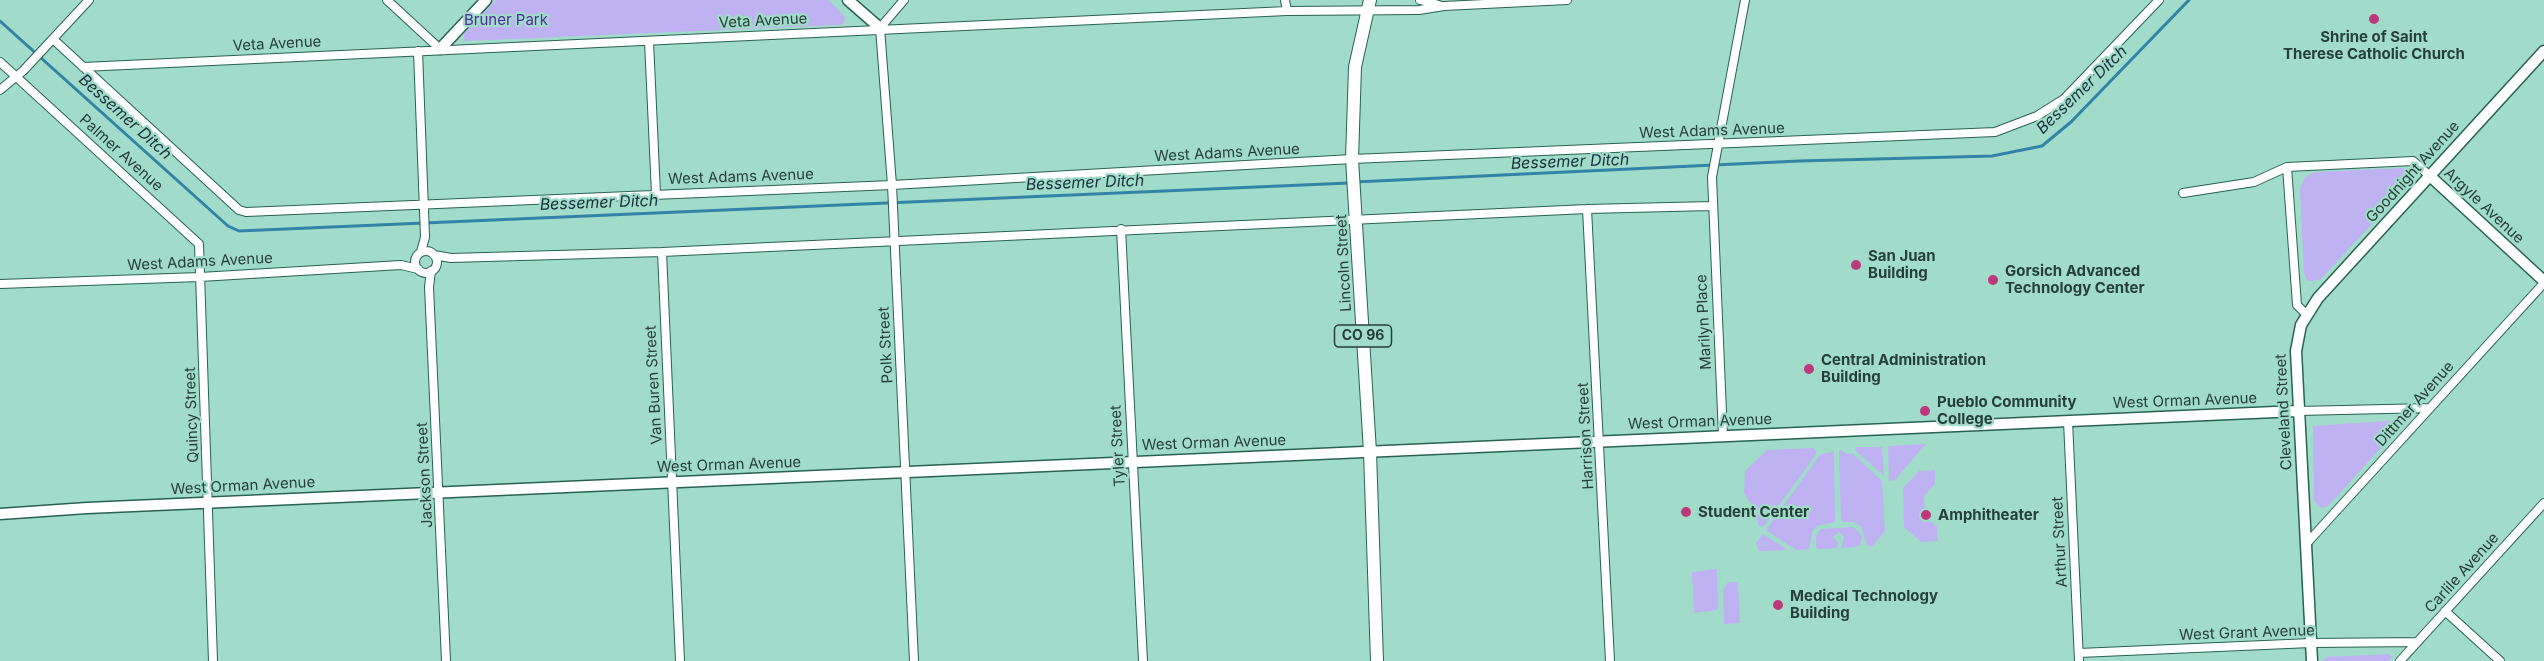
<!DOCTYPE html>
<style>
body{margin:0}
canvas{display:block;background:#a0dcc9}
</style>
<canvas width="2544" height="661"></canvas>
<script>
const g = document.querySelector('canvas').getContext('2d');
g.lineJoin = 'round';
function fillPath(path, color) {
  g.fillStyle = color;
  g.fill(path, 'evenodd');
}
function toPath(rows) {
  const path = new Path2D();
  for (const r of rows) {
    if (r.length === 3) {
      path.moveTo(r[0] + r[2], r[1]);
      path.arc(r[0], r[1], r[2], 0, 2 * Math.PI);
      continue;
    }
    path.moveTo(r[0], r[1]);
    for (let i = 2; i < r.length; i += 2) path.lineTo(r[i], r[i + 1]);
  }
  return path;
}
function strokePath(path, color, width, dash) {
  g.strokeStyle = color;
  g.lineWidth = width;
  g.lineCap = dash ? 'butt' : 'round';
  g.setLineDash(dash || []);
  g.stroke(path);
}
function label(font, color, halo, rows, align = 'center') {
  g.font = font + ' Inter,sans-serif';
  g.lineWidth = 4.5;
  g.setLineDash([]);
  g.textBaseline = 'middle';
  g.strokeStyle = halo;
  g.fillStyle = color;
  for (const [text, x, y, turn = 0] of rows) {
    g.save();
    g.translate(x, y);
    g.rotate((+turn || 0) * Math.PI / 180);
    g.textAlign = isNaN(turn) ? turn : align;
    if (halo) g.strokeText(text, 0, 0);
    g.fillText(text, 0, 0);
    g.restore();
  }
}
fillPath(toPath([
 [496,0,829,0,846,18,842,25,464,41,464,34],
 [2403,168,2410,174,2410,183,2320,280,2308,281,2304,274,2300,189,2305,177,2315,172],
 [2400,420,2402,425,2329,505,2323,508,2318,506,2314,500,2313,426],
 [1926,444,1895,480,1889,481,1888,446],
 [1856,447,1882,447,1884,476,1855,450],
 [1814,448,1817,453,1764,526,1759,526,1754,509,1744,493,1745,471,1767,450],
 [1841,450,1846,454,1852,453,1882,481,1885,531,1872,547,1867,545,1861,526,1853,522,1841,522,1839,451],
 [1834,451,1835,522,1817,526,1812,532,1809,549,1796,550,1766,530,1820,455],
 [1935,470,1935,484,1924,496,1925,517,1937,527,1938,541,1921,542,1904,527,1903,488,1919,471],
 [1854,527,1862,536,1860,546,1841,548,1844,537,1839,532,1833,537,1838,543,1837,548,1819,549,1816,547,1816,536,1821,529],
 [1763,534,1788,550,1759,551,1756,543],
 [1717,569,1718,610,1694,613,1692,572],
 [1728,582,1738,582,1740,623,1724,624,1723,591],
 [2390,654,2392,657,2389,661,2322,661,2327,657]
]), '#bfb2f3');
strokePath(toPath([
 [0,21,228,226,239,231,1349,183],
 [1355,182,1799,161,1992,156,2042,146,2071,122,2189,0]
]), '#3284a6', 3);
const minor = toPath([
 [387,0,440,49],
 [904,0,880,28,892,185,914,661],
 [1285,0,1287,11],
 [1420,0,1439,5],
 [54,40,239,210,246,212,892,185,1352,159,1995,132,2037,116,2064,99,2159,0],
 [649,41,656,194],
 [418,51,425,237,421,252],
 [0,62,199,244,213,661],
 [83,67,1287,11,1419,10,1444,6,1567,0],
 [0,90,23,71,89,0],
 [2287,167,2297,305,2306,314],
 [2183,193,2254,182,2287,167,2413,161,2430,176],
 [1587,209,1610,661],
 [1121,229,1143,661],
 [426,262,11],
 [662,252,680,661],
 [434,255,451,258,662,252,1587,209,1712,206],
 [431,271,429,287,446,661],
 [0,284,200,277,401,265,418,269],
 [2298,411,2430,408],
 [2068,421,2079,661],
 [1723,436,1712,177,1745,0],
 [2307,543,2544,283],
 [2445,611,2500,661],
 [2079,653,2311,643,2417,642],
 [2400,661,2544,503]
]);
const tertiary = toPath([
 [848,0,880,28],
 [440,49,486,0],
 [2430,176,2544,281],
 [0,514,87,508,2298,411],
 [2312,661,2296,351,2301,325,2318,298,2544,51]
]);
const primary = toPath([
 [1370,0,1355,67,1352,159,1370,452,1377,661]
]);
strokePath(minor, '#286253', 10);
strokePath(tertiary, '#286253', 13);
strokePath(primary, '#286253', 14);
strokePath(minor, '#fff', 8);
strokePath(tertiary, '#fff', 10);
strokePath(primary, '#fff', 12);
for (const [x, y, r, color] of [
 [2374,19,6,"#be397c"],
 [1856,265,6,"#be397c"],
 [1993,280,6,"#be397c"],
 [1809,369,6,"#be397c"],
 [1925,411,6,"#be397c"],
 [1686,512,6,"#be397c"],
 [1926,515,6,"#be397c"],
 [1778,605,6,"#be397c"]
]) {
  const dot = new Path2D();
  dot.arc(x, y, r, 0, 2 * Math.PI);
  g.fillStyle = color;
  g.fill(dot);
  strokePath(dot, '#a0dcc9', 2);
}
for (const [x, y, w] of [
 [1363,336,57]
]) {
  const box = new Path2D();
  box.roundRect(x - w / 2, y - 11, w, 22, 4.5);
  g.fillStyle = '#a0dcc9';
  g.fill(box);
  strokePath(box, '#273f38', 1.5);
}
label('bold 14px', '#273f38', null, [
 ["CO 96",1363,336]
]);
label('15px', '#5428a1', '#a0dcc9', [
 ["Bruner Park",506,20]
]);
label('15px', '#273f38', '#a0dcc9', [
 ["Veta Avenue",763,21,-3],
 ["Veta Avenue",277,44,-3],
 ["West Adams Avenue",1712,131,-2],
 ["Palmer Avenue",121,153,42],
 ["West Adams Avenue",1227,153,-3],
 ["Goodnight Avenue",2413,172,-48],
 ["West Adams Avenue",741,177,-2],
 ["Argyle Avenue",2484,206,43],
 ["West Adams Avenue",200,262,-3],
 ["Lincoln Street",1344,263,-93],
 ["Marilyn Place",1704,322,-93],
 ["Polk Street",886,345,-93],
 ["Van Buren Street",654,385,-93],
 ["West Orman Avenue",2185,401,-2],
 ["Dittmer Avenue",2415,404,-48],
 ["Cleveland Street",2284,412,-93],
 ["Quincy Street",192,415,-92],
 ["West Orman Avenue",1700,422,-2],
 ["Harrison Street",1586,436,-93],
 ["West Orman Avenue",1214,443,-2],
 ["Tyler Street",1118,446,-93],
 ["West Orman Avenue",729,465,-2],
 ["Jackson Street",425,475,-93],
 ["West Orman Avenue",243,486,-3],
 ["Arthur Street",2060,542,-93],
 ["Carlile Avenue",2462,573,-48],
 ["West Grant Avenue",2247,633,-2]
]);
label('bold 15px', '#273f38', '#a0dcc9', [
 ["Shrine of Saint",2374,37,"center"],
 ["Therese Catholic Church",2374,54,"center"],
 ["San Juan",1868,256],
 ["Building",1868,273],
 ["Gorsich Advanced",2005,271],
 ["Technology Center",2005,288],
 ["Central Administration",1821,360],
 ["Building",1821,377],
 ["Pueblo Community",1937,402],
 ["College",1937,419],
 ["Student Center",1698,512],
 ["Amphitheater",1938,515],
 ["Medical Technology",1790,596],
 ["Building",1790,613]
], 'left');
label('italic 16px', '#19303c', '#a0dcc9', [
 ["Bessemer Ditch",2082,90,-44],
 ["Bessemer Ditch",125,117,42],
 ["Bessemer Ditch",1570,162,-2],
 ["Bessemer Ditch",1085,183,-2],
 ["Bessemer Ditch",599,203,-2]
]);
</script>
